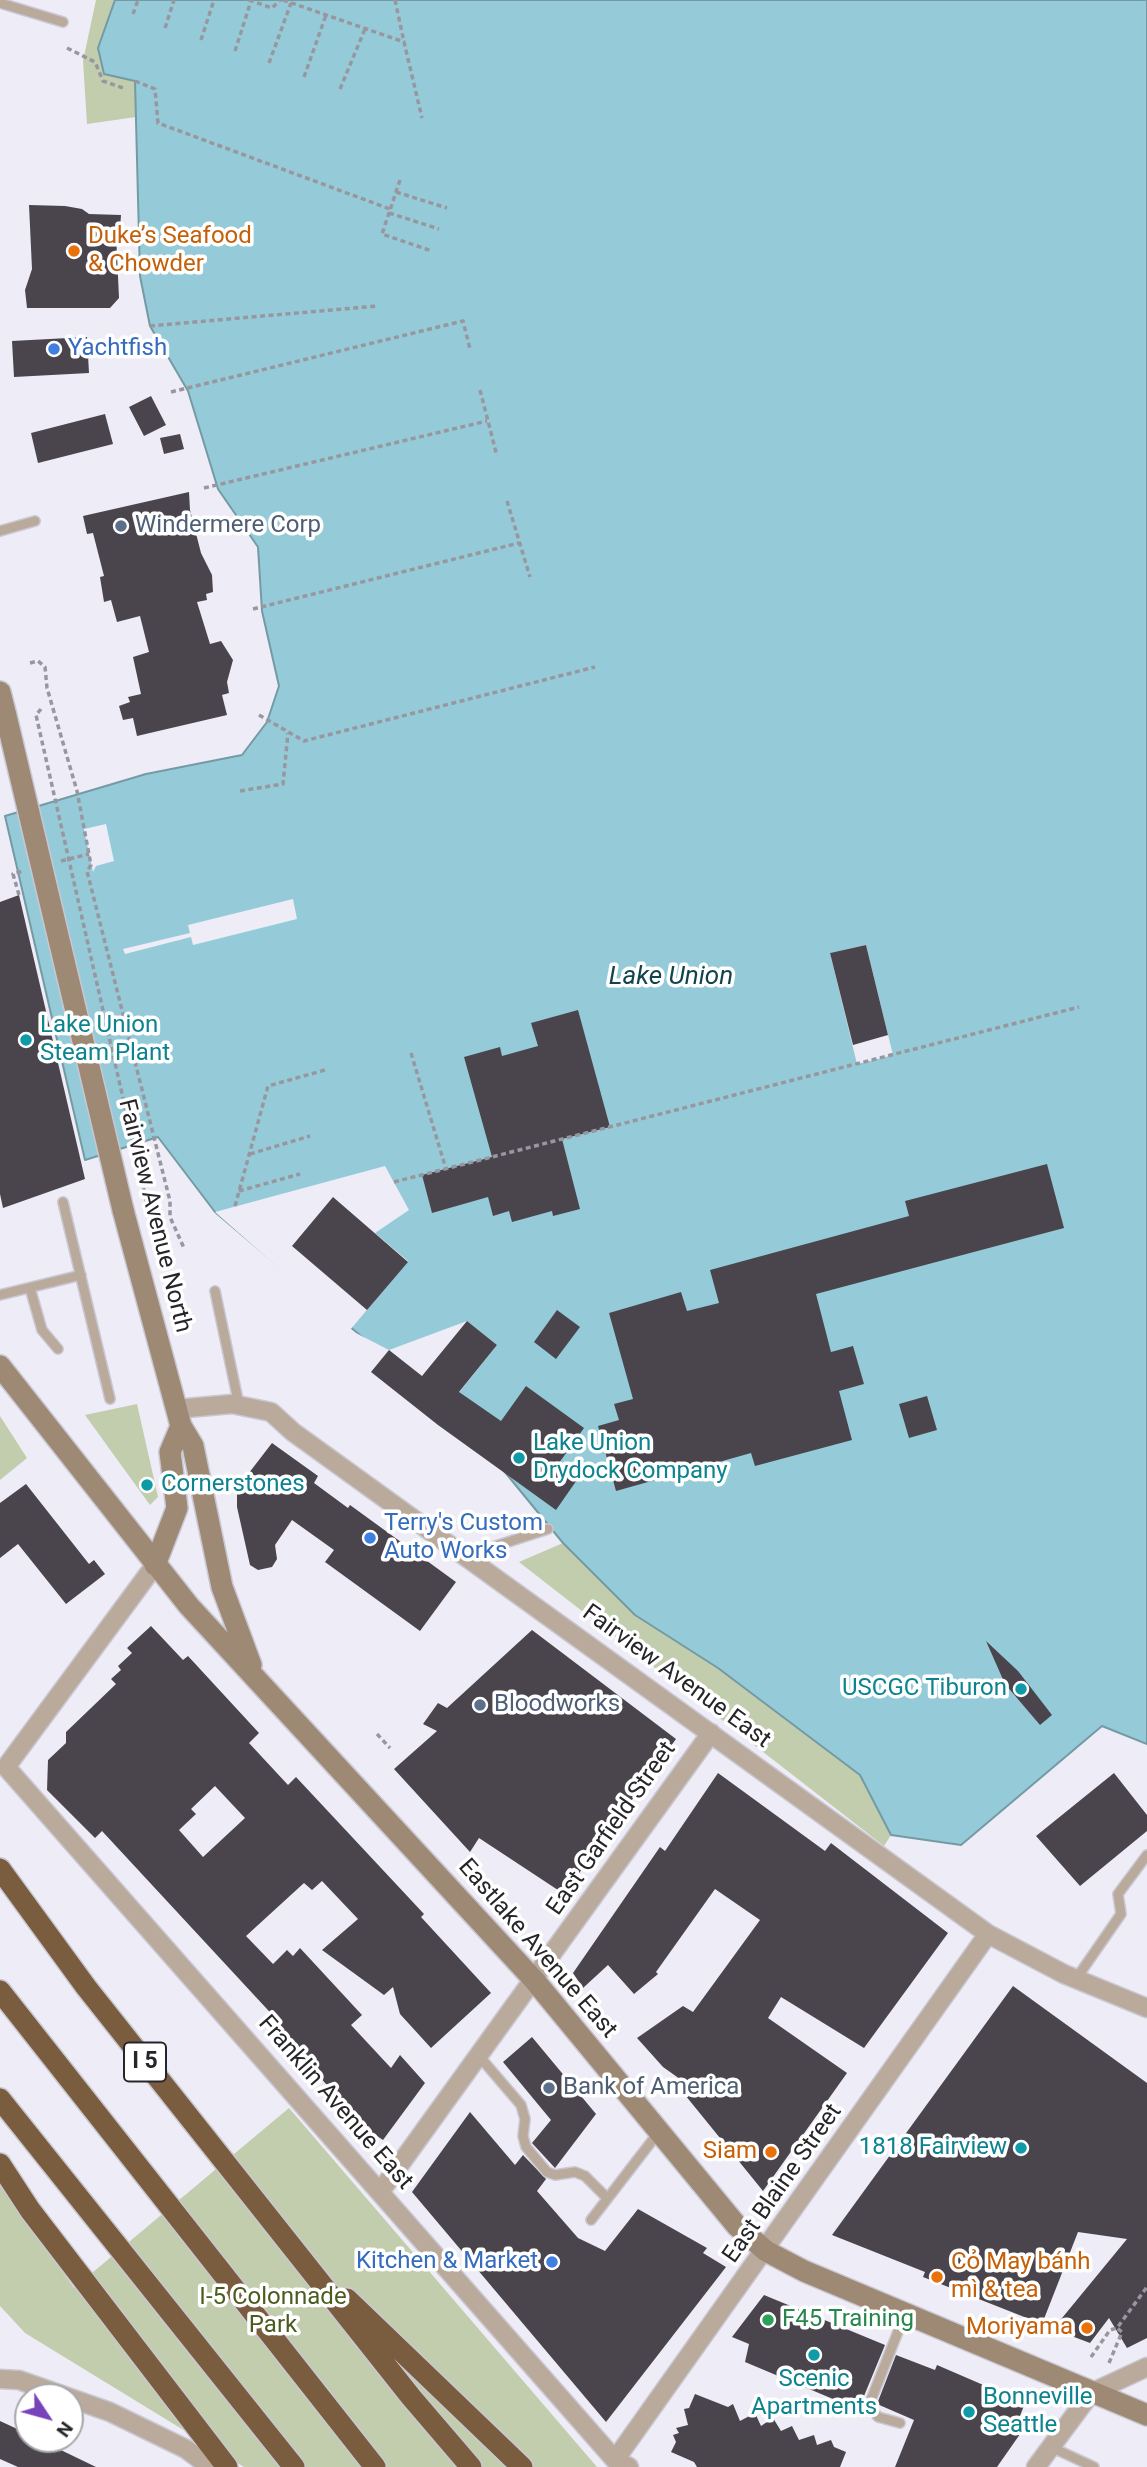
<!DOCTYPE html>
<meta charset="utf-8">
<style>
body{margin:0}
#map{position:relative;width:1147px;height:2467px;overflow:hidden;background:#edecf7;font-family:Roboto,sans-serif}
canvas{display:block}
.north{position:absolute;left:14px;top:2383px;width:70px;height:70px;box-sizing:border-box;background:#fff;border:2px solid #a8a8aa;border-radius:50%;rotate:126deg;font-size:19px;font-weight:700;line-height:28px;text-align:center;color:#26262a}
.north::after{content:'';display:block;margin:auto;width:24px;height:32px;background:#7943ba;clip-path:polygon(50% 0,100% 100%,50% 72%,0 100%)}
</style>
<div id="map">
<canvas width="1147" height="2467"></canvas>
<div class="north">N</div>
</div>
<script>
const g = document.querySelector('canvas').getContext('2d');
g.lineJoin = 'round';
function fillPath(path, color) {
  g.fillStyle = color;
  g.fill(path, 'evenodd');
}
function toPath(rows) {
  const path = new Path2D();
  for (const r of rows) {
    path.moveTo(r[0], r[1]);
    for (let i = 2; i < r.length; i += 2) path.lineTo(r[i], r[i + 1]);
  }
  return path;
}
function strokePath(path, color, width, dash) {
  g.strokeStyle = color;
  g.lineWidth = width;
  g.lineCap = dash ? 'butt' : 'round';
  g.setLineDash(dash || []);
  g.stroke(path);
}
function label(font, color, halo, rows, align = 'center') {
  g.font = font + ' Roboto,sans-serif';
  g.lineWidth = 7;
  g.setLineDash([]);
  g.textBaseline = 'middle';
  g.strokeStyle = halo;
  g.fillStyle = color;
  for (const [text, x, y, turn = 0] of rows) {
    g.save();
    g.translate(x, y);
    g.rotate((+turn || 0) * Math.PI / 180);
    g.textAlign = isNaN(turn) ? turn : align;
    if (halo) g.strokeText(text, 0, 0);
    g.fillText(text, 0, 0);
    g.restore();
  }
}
fillPath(toPath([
 [96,0,115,0,98,48,135,81,136,117,87,124,83,61],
 [137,1404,158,1497,150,1505,85,1415],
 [0,1416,27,1458,0,1480],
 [563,1543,635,1615,718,1668,860,1775,891,1835,884,1846,519,1562],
 [289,2108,597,2467,244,2467,25,2333,0,2306,0,2183,74,2288]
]), '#c2cdad');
const water = toPath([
 [115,0,1147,0,1147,1744,1102,1726,961,1845,891,1835,860,1775,718,1668,635,1615,563,1543,468,1427,215,1212,158,1137,85,1160,5,816,146,774,242,755,267,722,279,686,262,611,258,547,218,489,188,391,150,326,140,276,135,81,104,74,98,48,115,0]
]);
fillPath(water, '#95cbd8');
strokePath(water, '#749aa4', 2);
fillPath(toPath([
 [106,824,114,861,96,866,93,872,84,829],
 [293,899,297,919,193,945,191,937,125,954,123,949,190,933,188,925],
 [866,945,893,1055,857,1064,830,953],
 [385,1166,409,1210,375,1233,408,1261,350,1330,389,1350,467,1321,497,1345,445,1410,349,1330,215,1212]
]), '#edecf7');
fillPath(toPath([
 [29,205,65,206,82,209,89,214,121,215,120,229,116,234,119,298,110,308,27,308,25,290,32,269],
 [87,337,89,373,14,377,12,341],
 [151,396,166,425,144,436,129,407],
 [105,414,113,444,38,463,31,433],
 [180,434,184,449,164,454,160,438],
 [189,492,190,510,201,553,212,575,213,592,206,594,207,600,197,602,210,644,221,641,233,660,227,682,229,693,222,695,227,715,137,736,133,718,123,720,119,706,130,702,128,697,141,694,133,657,149,652,140,616,117,622,111,600,104,602,100,577,104,576,93,533,87,534,83,516],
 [19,895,85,1179,3,1208,0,1194,0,902],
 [866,945,888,1035,853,1045,830,953],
 [578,1010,610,1127,562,1139,580,1209,553,1216,552,1211,512,1222,509,1211,493,1216,488,1197,432,1213,422,1175,492,1157,464,1057,500,1047,502,1056,538,1046,531,1023],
 [1047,1164,1064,1228,816,1294,831,1352,853,1346,864,1384,839,1391,852,1440,755,1466,751,1453,616,1491,598,1426,619,1420,614,1404,633,1399,609,1313,681,1292,687,1311,719,1303,710,1270,909,1216,905,1201],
 [333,1197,408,1262,367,1310,292,1246],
 [557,1310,580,1327,556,1359,534,1342],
 [467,1321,497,1345,459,1392,501,1421,526,1386,584,1428,559,1463,579,1477,556,1510,438,1425,371,1372,389,1350,422,1376],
 [927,1396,937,1430,909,1438,899,1404],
 [272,1443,318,1476,314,1483,348,1508,350,1505,456,1582,420,1631,325,1562,334,1550,292,1520,275,1545,277,1559,272,1567,258,1570,250,1565,237,1507,237,1495,242,1482],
 [26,1484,89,1564,94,1560,105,1574,66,1604,18,1544,0,1558,0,1503],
 [151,1626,183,1660,188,1656,259,1733,249,1743,288,1785,296,1777,424,1914,421,1917,491,1993,431,2048,400,2014,393,1987,384,1995,322,1950,358,1919,322,1881,312,1890,304,1883,246,1936,273,1964,287,1950,293,1956,300,1948,362,2015,351,2025,391,2068,400,2055,425,2083,383,2140,368,2130,284,2038,287,2035,277,2024,279,2022,102,1831,95,1838,47,1790,48,1760,66,1743,66,1732,116,1684,111,1679,121,1670,118,1666,132,1653,127,1648],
 [215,1786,245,1818,203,1857,179,1830,196,1814,191,1809],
 [532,1630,676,1739,564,1894,479,1838,470,1852,394,1769,437,1731,423,1724,438,1703,447,1708],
 [986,1641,1018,1671,1052,1715,1040,1725,1005,1684],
 [718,1773,825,1851,831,1843,948,1933,864,2048,781,1997,768,2018,847,2073,763,2191,681,2090,687,2084,663,2067,637,2038,683,2006,693,2012,760,1920,715,1889,656,1972,658,1974,634,1994,608,1965,583,1988,573,1973,660,1847,665,1851],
 [1114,1773,1147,1815,1147,1831,1080,1886,1036,1836],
 [1013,1986,1147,2083,1147,2338,1127,2348,1109,2318,1090,2343,1053,2329,1127,2239,1078,2232,1042,2324,923,2277,925,2272,832,2235],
 [532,2037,596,2114,555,2168,532,2143,551,2120,503,2062],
 [470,2112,515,2165,523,2155,546,2179,537,2191,578,2238,605,2251,638,2209,707,2248,703,2253,726,2267,606,2422,412,2192],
 [764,2295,885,2345,857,2413,833,2406,833,2399,745,2362,749,2344,732,2337],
 [896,2355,935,2370,937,2365,1025,2403,1018,2421,1025,2427,997,2467,895,2467,914,2420,877,2404],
 [695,2394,728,2407,733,2404,740,2421,755,2413,761,2426,773,2418,781,2431,792,2426,799,2440,814,2435,817,2445,831,2440,834,2447,846,2452,840,2467,697,2467,694,2462,671,2452,676,2442,673,2435,679,2433,676,2428,688,2425,684,2409,689,2408],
 [0,2421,28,2434,28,2439,38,2439,96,2467,18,2467,0,2459]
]), '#4a454d');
const lane = toPath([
 [0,3,63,22],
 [0,531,35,521],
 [63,1202,110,1399],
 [30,1288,42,1330,58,1349],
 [215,1291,239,1405],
 [0,1295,81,1275],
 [468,1555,548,1529],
 [1076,1979,1121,1914,1118,1894,1147,1855],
 [479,2056,521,2105,525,2119,523,2136,526,2147,547,2172,555,2175,575,2172,585,2176,607,2198],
 [591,2220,658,2133],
 [900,2423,878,2417,869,2405,905,2314],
 [1051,2447,1094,2467]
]);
const street = toPath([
 [176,1409,232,1404,271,1412,293,1432,988,1934,1064,1974,1147,2008],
 [155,1565,6,1767,615,2460,629,2467],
 [380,2192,711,1733],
 [0,2379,19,2380,110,2412,186,2449,210,2467],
 [615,2460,988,1934],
 [1036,2467,1091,2393,1147,2367]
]);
const secondary = toPath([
 [0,692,6,716],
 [123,1210,181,1426,193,1446,222,1587,251,1665],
 [0,1366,189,1606,535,1981,737,2226,766,2251,804,2271,1147,2415],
 [155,1565,177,1508,170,1452,181,1426]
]);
const highway = toPath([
 [0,1869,86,1987,411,2397,471,2467],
 [0,1991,375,2467],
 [0,2099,294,2467],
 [0,2164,30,2210,227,2467],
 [347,2299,522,2467]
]);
strokePath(lane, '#c9c8d2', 12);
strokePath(street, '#c9c8d2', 21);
strokePath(secondary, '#c9c8d2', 24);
strokePath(highway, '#c9c8d2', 24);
strokePath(toPath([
 [249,0,272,8,280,0],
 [283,0,404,42,422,118],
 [395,0,404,42],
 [133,14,138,0],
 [165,28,174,0],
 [201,40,214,0],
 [67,48,95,62,103,81,126,89],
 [235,51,251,1],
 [269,63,291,3],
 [304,77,326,15],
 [135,81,155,89,158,123,390,209],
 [340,89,365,29],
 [400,180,382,234,432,251],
 [396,192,447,208],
 [389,213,439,229],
 [150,326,377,306],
 [480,390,497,456],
 [171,392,463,321,470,349],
 [204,488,487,421],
 [507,501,530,577],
 [253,609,519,543],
 [30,663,38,661,45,667,47,688,77,791,91,865,87,871,170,1201,170,1217,184,1248],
 [259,715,304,741,595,667],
 [240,791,283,784,288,733],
 [61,861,89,854],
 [19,895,13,874,23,871],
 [411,1053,446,1169],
 [250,1154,310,1136],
 [394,1182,1079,1007],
 [239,1191,300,1174],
 [147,1204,156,1246],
 [235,1206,268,1086,325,1070],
 [377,1734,390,1748],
 [1091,2357,1110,2330,1117,2328,1147,2287],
 [1109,2363,1122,2332,1117,2328]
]), '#98979f', 3.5, [5, 3.5]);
strokePath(lane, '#b9aa9c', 9);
strokePath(street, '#b9aa9c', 18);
strokePath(secondary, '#9e8974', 21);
strokePath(highway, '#7a5c3e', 21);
const secondaryBridge = toPath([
 [6,716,123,1210]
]);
strokePath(secondaryBridge, '#c9c8d2', 24, []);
strokePath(toPath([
 [41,709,36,715,147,1204]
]), '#98979f', 3.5, [5, 3.5]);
strokePath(secondaryBridge, '#9e8974', 21);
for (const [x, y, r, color] of [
 [74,251,7,"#e8710a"],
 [54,349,7,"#3f7fe0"],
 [121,526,7,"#5c6f8a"],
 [26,1040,7,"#0f9aa8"],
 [519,1458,7,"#0f9aa8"],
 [147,1485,7,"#0f9aa8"],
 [370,1538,7,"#3f7fe0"],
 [1021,1689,7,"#0f9aa8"],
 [480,1705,7,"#5c6f8a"],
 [549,2088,7,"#5c6f8a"],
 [1021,2148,7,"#0f9aa8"],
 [771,2152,7,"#e8710a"],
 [552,2262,7,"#3f7fe0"],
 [937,2277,7,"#e8710a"],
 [768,2320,7,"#2e9e5b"],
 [1087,2328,7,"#e8710a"],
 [814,2355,7,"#0f9aa8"],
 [969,2412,7,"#0f9aa8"]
]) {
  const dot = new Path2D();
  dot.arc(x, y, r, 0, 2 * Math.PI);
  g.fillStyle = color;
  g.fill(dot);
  strokePath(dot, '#fff', 2.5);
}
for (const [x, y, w] of [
 [145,2062,42]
]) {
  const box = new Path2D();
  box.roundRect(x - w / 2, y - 19.5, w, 39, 5);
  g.fillStyle = '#fff';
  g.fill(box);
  strokePath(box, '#26262a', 2);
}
label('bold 23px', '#26262a', null, [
 ["I 5",145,2062]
]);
label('24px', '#c56008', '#fff', [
 ["Duke’s Seafood",88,237],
 ["& Chowder",88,265],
 ["Siam",757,2152,"right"],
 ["Cỏ May bánh",951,2263],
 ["mì & tea",951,2291],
 ["Moriyama",1073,2328,"right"]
], 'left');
label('24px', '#366cbe', '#fff', [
 ["Yachtfish",68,349],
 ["Terry's Custom",384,1524],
 ["Auto Works",384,1552],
 ["Kitchen & Market",538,2262,"right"]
], 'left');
label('24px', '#4e5e75', '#fff', [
 ["Windermere Corp",135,526],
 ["Bloodworks",494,1705],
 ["Bank of America",563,2088]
], 'left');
label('24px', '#0d838f', '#fff', [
 ["Lake Union",40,1026],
 ["Steam Plant",40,1054],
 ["Lake Union",533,1444],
 ["Drydock Company",533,1472],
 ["Cornerstones",161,1485],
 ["USCGC Tiburon",1007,1689,"right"],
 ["1818 Fairview",1007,2148,"right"],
 ["Scenic",814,2380,"center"],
 ["Apartments",814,2408,"center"],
 ["Bonneville",983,2398],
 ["Seattle",983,2426]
], 'left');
label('24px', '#26262a', '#fff', [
 ["Fairview Avenue North",154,1216,76],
 ["Fairview Avenue East",676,1677,36],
 ["East Garfield Street",612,1829,-55],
 ["Eastlake Avenue East",537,1949,49],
 ["Franklin Avenue East",335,2103,49],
 ["East Blaine Street",783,2184,-55]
]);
label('24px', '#4b5c1f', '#fff', [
 ["I-5 Colonnade",273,2298],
 ["Park",273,2326]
]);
label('24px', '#27864d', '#fff', [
 ["F45 Training",782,2320]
], 'left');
label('italic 26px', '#13444e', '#fff', [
 ["Lake Union",671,977]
]);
</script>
